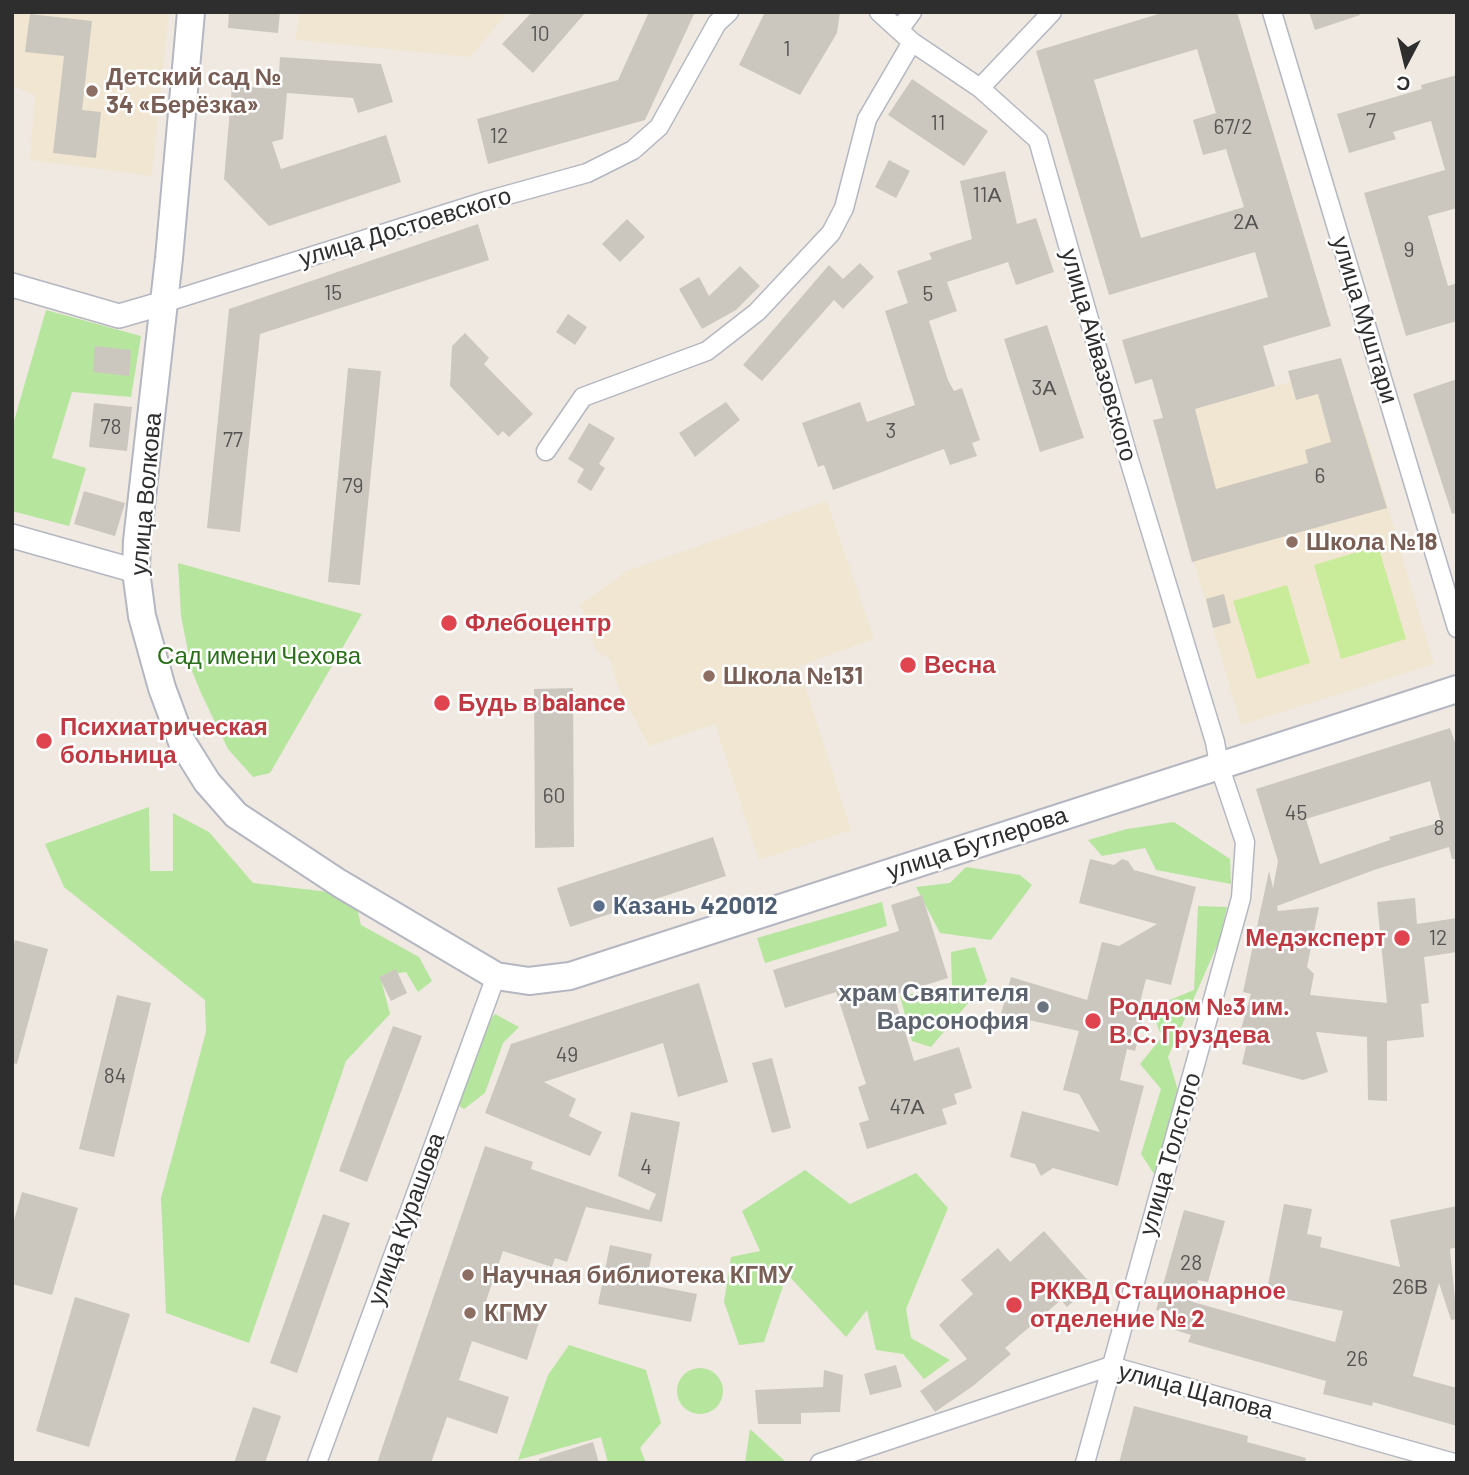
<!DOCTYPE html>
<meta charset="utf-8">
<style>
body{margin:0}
#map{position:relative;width:1469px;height:1475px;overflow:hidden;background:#efe9e1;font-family:Barlow,sans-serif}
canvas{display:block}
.frame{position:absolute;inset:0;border:14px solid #2e2e2e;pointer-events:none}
.north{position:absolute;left:1371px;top:28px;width:70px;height:70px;-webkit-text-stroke:5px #fff;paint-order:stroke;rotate:187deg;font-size:19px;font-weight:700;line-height:28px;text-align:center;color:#2e2e2e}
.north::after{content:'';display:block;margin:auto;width:24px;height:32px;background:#2e2e2e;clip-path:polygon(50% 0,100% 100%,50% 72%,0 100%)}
</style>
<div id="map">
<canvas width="1469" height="1475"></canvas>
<div class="frame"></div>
<div class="north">С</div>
</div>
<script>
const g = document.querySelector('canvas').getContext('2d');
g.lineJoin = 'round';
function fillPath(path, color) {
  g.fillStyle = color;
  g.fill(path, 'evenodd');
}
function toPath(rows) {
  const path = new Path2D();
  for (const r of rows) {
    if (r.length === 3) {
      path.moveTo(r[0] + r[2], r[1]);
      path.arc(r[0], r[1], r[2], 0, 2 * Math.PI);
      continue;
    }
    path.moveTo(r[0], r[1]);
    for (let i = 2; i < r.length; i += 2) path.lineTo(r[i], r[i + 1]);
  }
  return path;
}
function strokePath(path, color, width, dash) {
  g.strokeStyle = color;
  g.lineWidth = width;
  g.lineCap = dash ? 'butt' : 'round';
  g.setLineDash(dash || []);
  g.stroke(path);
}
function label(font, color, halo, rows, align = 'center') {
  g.font = font + ' Barlow,sans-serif';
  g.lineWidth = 5;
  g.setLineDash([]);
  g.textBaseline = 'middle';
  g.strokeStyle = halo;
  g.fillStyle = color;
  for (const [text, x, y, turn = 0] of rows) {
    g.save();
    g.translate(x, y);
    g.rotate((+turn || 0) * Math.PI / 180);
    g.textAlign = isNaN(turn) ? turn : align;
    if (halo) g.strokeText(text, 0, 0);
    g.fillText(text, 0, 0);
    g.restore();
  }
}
fillPath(toPath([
 [12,12,169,12,152,176,30,160,35,95,12,86],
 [299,12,508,12,470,57,296,40],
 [1291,382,1296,400,1318,394,1326,424,1357,416,1366,433,1434,664,1241,725,1153,420],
 [827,501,874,639,799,666,851,830,759,860,715,724,649,746,618,687,610,659,597,652,580,605,627,571]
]), '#f0e6d1');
fillPath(toPath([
 [46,310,141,336,131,397,72,392,52,458,86,468,69,526,12,511,12,428],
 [178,563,362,614,270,773,253,777,228,749,201,693,192,671,181,616],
 [149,807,150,871,173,871,173,813,209,832,253,883,354,895,361,925,419,957,432,981,418,992,406,972,380,976,390,1014,346,1061,249,1343,166,1313,161,1198,206,1032,205,1000,64,887,45,844],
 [1174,822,1230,859,1231,884,1156,870,1145,848,1102,856,1088,840,1127,829],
 [966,867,1020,875,1032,885,991,940,940,933,916,887,950,883],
 [882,902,887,926,765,963,757,938],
 [1198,906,1227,907,1220,939,1168,1057,1179,1094,1154,1174,1141,1154,1161,1089,1140,1064,1162,1037,1150,1008,1194,990],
 [975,947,987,981,931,1047,912,1041,900,996,952,987,951,952],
 [495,1014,519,1027,503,1043,485,1093,464,1109,445,1097,462,1050],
 [805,1170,850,1204,916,1173,948,1208,906,1309,911,1338,950,1360,924,1379,903,1354,876,1350,867,1310,846,1337,787,1274,764,1342,739,1345,724,1302,731,1257,760,1251,742,1211],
 [569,1345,646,1370,661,1423,640,1448,646,1463,608,1463,601,1437,518,1460,548,1375],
 [700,1391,23],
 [750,1429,787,1463,745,1463]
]), '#b6e59e');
fillPath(toPath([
 [1378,546,1406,639,1341,659,1314,565],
 [1287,585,1310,663,1257,679,1233,601]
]), '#c9ec9a');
fillPath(toPath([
 [229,12,280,12,278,33,228,28],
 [532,12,586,12,533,73,502,44],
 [649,12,695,12,645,120,488,164,477,119,618,80],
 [765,12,840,12,837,33,800,95,739,65],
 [1165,12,1237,12,1331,326,1263,346,1275,386,1195,409,1216,489,1308,463,1305,450,1331,442,1318,394,1296,400,1288,371,1341,358,1387,508,1192,562,1153,420,1163,418,1152,379,1135,384,1122,340,1268,297,1255,252,1109,295,1036,51],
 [1197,49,1216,113,1193,120,1203,155,1226,149,1244,207,1141,238,1094,80],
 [1309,12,1359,12,1360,15,1315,30],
 [30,14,92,21,82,110,101,112,96,158,53,153,64,56,25,52],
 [280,57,381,64,393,102,358,113,353,98,287,93,283,139,272,142,281,169,386,135,401,182,269,226,224,179,232,86,278,89],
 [1457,75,1457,208,1428,216,1448,286,1457,283,1457,321,1406,336,1364,193,1445,170,1431,121,1393,132,1396,139,1349,153,1337,114,1422,89,1421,85],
 [912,79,988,131,964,166,888,115],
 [889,160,910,171,896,198,875,187],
 [1005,171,1017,224,1036,218,1054,272,1016,285,1008,262,947,282,957,311,929,321,948,380,954,391,962,388,980,440,972,443,977,456,950,465,944,449,833,490,824,465,818,467,802,423,860,402,867,422,915,405,885,311,908,303,897,271,932,259,929,253,972,239,960,181],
 [627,219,645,237,620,262,602,244],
 [478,224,489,260,260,334,240,532,207,528,229,309],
 [860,263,874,277,843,309,834,300,762,381,743,365,829,265,843,279],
 [740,266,760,286,736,310,702,329,679,289,699,277,709,296],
 [568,314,587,327,575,345,556,332],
 [1047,325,1084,438,1040,452,1004,339],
 [465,333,489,358,484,364,533,414,509,437,503,431,498,436,450,386,452,346],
 [95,346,131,350,129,376,93,372],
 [348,368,381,371,360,585,328,582],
 [1457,379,1457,513,1452,514,1413,394],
 [726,402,740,420,695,457,679,433],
 [94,403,132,407,127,451,89,447],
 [589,423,615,438,599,464,605,468,591,491,577,482,584,469,568,459],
 [84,491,125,503,115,536,74,524],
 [1224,594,1231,623,1213,628,1206,599],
 [573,688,574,847,535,848,534,689],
 [1450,728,1457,748,1457,859,1452,859,1449,847,1374,870,1277,906,1278,911,1319,907,1307,967,1314,974,1310,995,1387,1003,1377,902,1415,898,1417,924,1457,918,1457,952,1424,957,1429,1003,1421,1004,1424,1037,1387,1041,1387,1101,1368,1100,1367,1037,1316,1032,1328,1072,1303,1080,1242,1064,1246,1046,1237,1043,1251,994,1243,992,1269,871,1273,888,1278,861,1256,789],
 [1430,781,1441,822,1389,837,1390,840,1320,864,1306,819],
 [713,837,726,876,570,927,557,888],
 [1090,859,1114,865,1122,859,1128,861,1134,870,1196,887,1171,985,1146,979,1138,1010,1145,1012,1135,1051,1127,1049,1120,1080,1144,1086,1118,1186,1053,1168,1041,1176,1035,1164,1010,1157,1022,1111,1100,1132,1079,1094,1063,1090,1079,1031,1001,1014,1011,977,1087,1000,1102,942,1119,946,1157,924,1079,903],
 [922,895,948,978,894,995,914,1061,959,1047,972,1088,954,1094,957,1104,942,1109,947,1124,867,1149,859,1123,869,1120,858,1087,866,1084,836,992,785,1008,773,970,899,931,891,905],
 [15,940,48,949,17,1064,12,1063,12,952],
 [396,969,407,993,391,1001,379,977],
 [699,983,728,1082,678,1097,663,1043,544,1082,576,1099,569,1116,602,1132,590,1156,485,1113,511,1044],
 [117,995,151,1003,114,1157,79,1149],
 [393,1026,422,1036,367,1182,339,1171],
 [772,1058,791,1128,772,1133,752,1063],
 [631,1112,680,1122,662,1222,586,1207,567,1262,555,1258,552,1267,503,1251,485,1304,539,1322,527,1360,472,1341,459,1380,509,1397,497,1434,447,1417,431,1463,377,1463,485,1146,533,1162,531,1169,649,1210,656,1194,618,1176],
 [22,1192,78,1208,52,1295,12,1284,12,1227],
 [1284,1204,1312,1209,1307,1234,1322,1237,1320,1247,1400,1267,1390,1220,1457,1206,1457,1247,1450,1249,1457,1319,1451,1320,1439,1283,1413,1376,1457,1388,1457,1426,1373,1402,1372,1406,1323,1394,1326,1381,1188,1342,1191,1335,1175,1330,1178,1317,1156,1310,1184,1210,1225,1221,1208,1282,1198,1280,1193,1302,1335,1342,1343,1311,1266,1295],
 [323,1214,350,1223,297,1373,270,1363],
 [1044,1231,1092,1285,1067,1307,1061,1300,1005,1348,1011,1354,973,1386,935,1412,920,1391,967,1359,939,1325,973,1294,961,1280,998,1248,1010,1262],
 [610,1245,652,1254,646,1284,697,1294,691,1322,598,1304],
 [75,1297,130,1314,89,1447,36,1431],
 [896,1365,902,1387,870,1395,864,1374],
 [824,1370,843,1375,840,1412,801,1413,801,1424,758,1424,755,1390,823,1387],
 [1134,1406,1248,1436,1247,1442,1306,1458,1305,1463,1119,1463],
 [253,1407,281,1416,265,1463,234,1463],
 [593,1442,599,1463,539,1463,539,1459]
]), '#cbc7bf');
const minor = toPath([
 [879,12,912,42,980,88,1038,140,1127,453,1215,742,1219,765,1245,842,1241,898,1085,1463],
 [1272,12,1457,628],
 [899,30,912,12],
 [980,88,1052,12],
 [164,303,486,201,587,173,633,150,659,127,717,23,729,12],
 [546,451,583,397,707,351,757,312,831,233,844,208,867,119,912,42],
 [317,1463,496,976],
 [820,1463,1111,1366,1454,1463]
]);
const tertiary = toPath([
 [12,285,119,316,164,303],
 [12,536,136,571]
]);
const secondary = toPath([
 [191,12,169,258,137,541,136,571,142,616,162,688,182,742,207,782,236,815,339,883,496,976,529,981,570,976,1457,689]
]);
strokePath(minor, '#b4b7c1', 21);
strokePath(tertiary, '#b4b7c1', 26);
strokePath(secondary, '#b4b7c1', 30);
strokePath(minor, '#fff', 18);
strokePath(tertiary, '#fff', 23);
strokePath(secondary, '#fff', 26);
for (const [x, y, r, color] of [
 [92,91,7,"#8d6e63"],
 [1292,542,7,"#8d6e63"],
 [449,623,9,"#e0444e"],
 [908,665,9,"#e0444e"],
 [709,676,7,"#8d6e63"],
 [442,703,9,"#e0444e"],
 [44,741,9,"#e0444e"],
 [599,906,7,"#5c6f8a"],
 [1402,938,9,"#e0444e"],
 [1043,1007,7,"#6b7280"],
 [1093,1021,9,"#e0444e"],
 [468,1275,7,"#8d6e63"],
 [1014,1305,9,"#e0444e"],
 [470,1313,7,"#8d6e63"]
]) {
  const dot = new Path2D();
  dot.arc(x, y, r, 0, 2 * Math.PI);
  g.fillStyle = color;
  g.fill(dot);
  strokePath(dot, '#fff', 2.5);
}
label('21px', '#555452', null, [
 ["10",540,34],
 ["1",787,49],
 ["7",1371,121],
 ["11",938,123],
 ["67/2",1233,127],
 ["12",499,136],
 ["11А",987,195],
 ["2А",1246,222],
 ["9",1409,250],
 ["15",333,293],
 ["5",928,294],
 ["3А",1044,388],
 ["78",111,427],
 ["3",891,431],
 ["77",233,440],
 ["6",1320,476],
 ["79",353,486],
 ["60",554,796],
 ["45",1296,813],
 ["8",1439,828],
 ["12",1438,938],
 ["49",567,1055],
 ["84",115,1076],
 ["47А",907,1107],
 ["4",646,1167],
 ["28",1191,1263],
 ["26В",1410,1287],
 ["26",1357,1359]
]);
label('bold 24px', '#785e54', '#fff', [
 ["Детский сад №",106,77],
 ["34 «Берёзка»",106,105],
 ["Школа №18",1306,542],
 ["Школа №131",723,676],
 ["Научная библиотека КГМУ",482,1275],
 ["КГМУ",484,1313]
], 'left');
label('24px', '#2e2e2e', '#fff', [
 ["улица Достоевского",405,227,-17],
 ["улица Муштари",1365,320,73],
 ["улица Айвазовского",1099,355,74],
 ["улица Волкова",146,494,-85],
 ["улица Бутлерова",977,843,-18],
 ["улица Толстого",1170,1154,-74],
 ["улица Курашова",406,1219,-70],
 ["улица Щапова",1196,1391,15]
]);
label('bold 24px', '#be3a42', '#fff', [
 ["Флебоцентр",465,623],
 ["Весна",924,665],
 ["Будь в balance",458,703],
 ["Психиатрическая",60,727],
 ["больница",60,755],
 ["Медэксперт",1386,938,"right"],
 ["Роддом №3 им.",1109,1007],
 ["В.С. Груздева",1109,1035],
 ["РККВД Стационарное",1030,1291],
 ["отделение № 2",1030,1319]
], 'left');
label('24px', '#2c6e1b', '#fff', [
 ["Сад имени Чехова",259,656]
]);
label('bold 24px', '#4e5e75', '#fff', [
 ["Казань 420012",613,906]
], 'left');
label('bold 24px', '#5b616d', '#fff', [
 ["храм Святителя",1029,993],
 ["Варсонофия",1029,1021]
], 'right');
</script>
